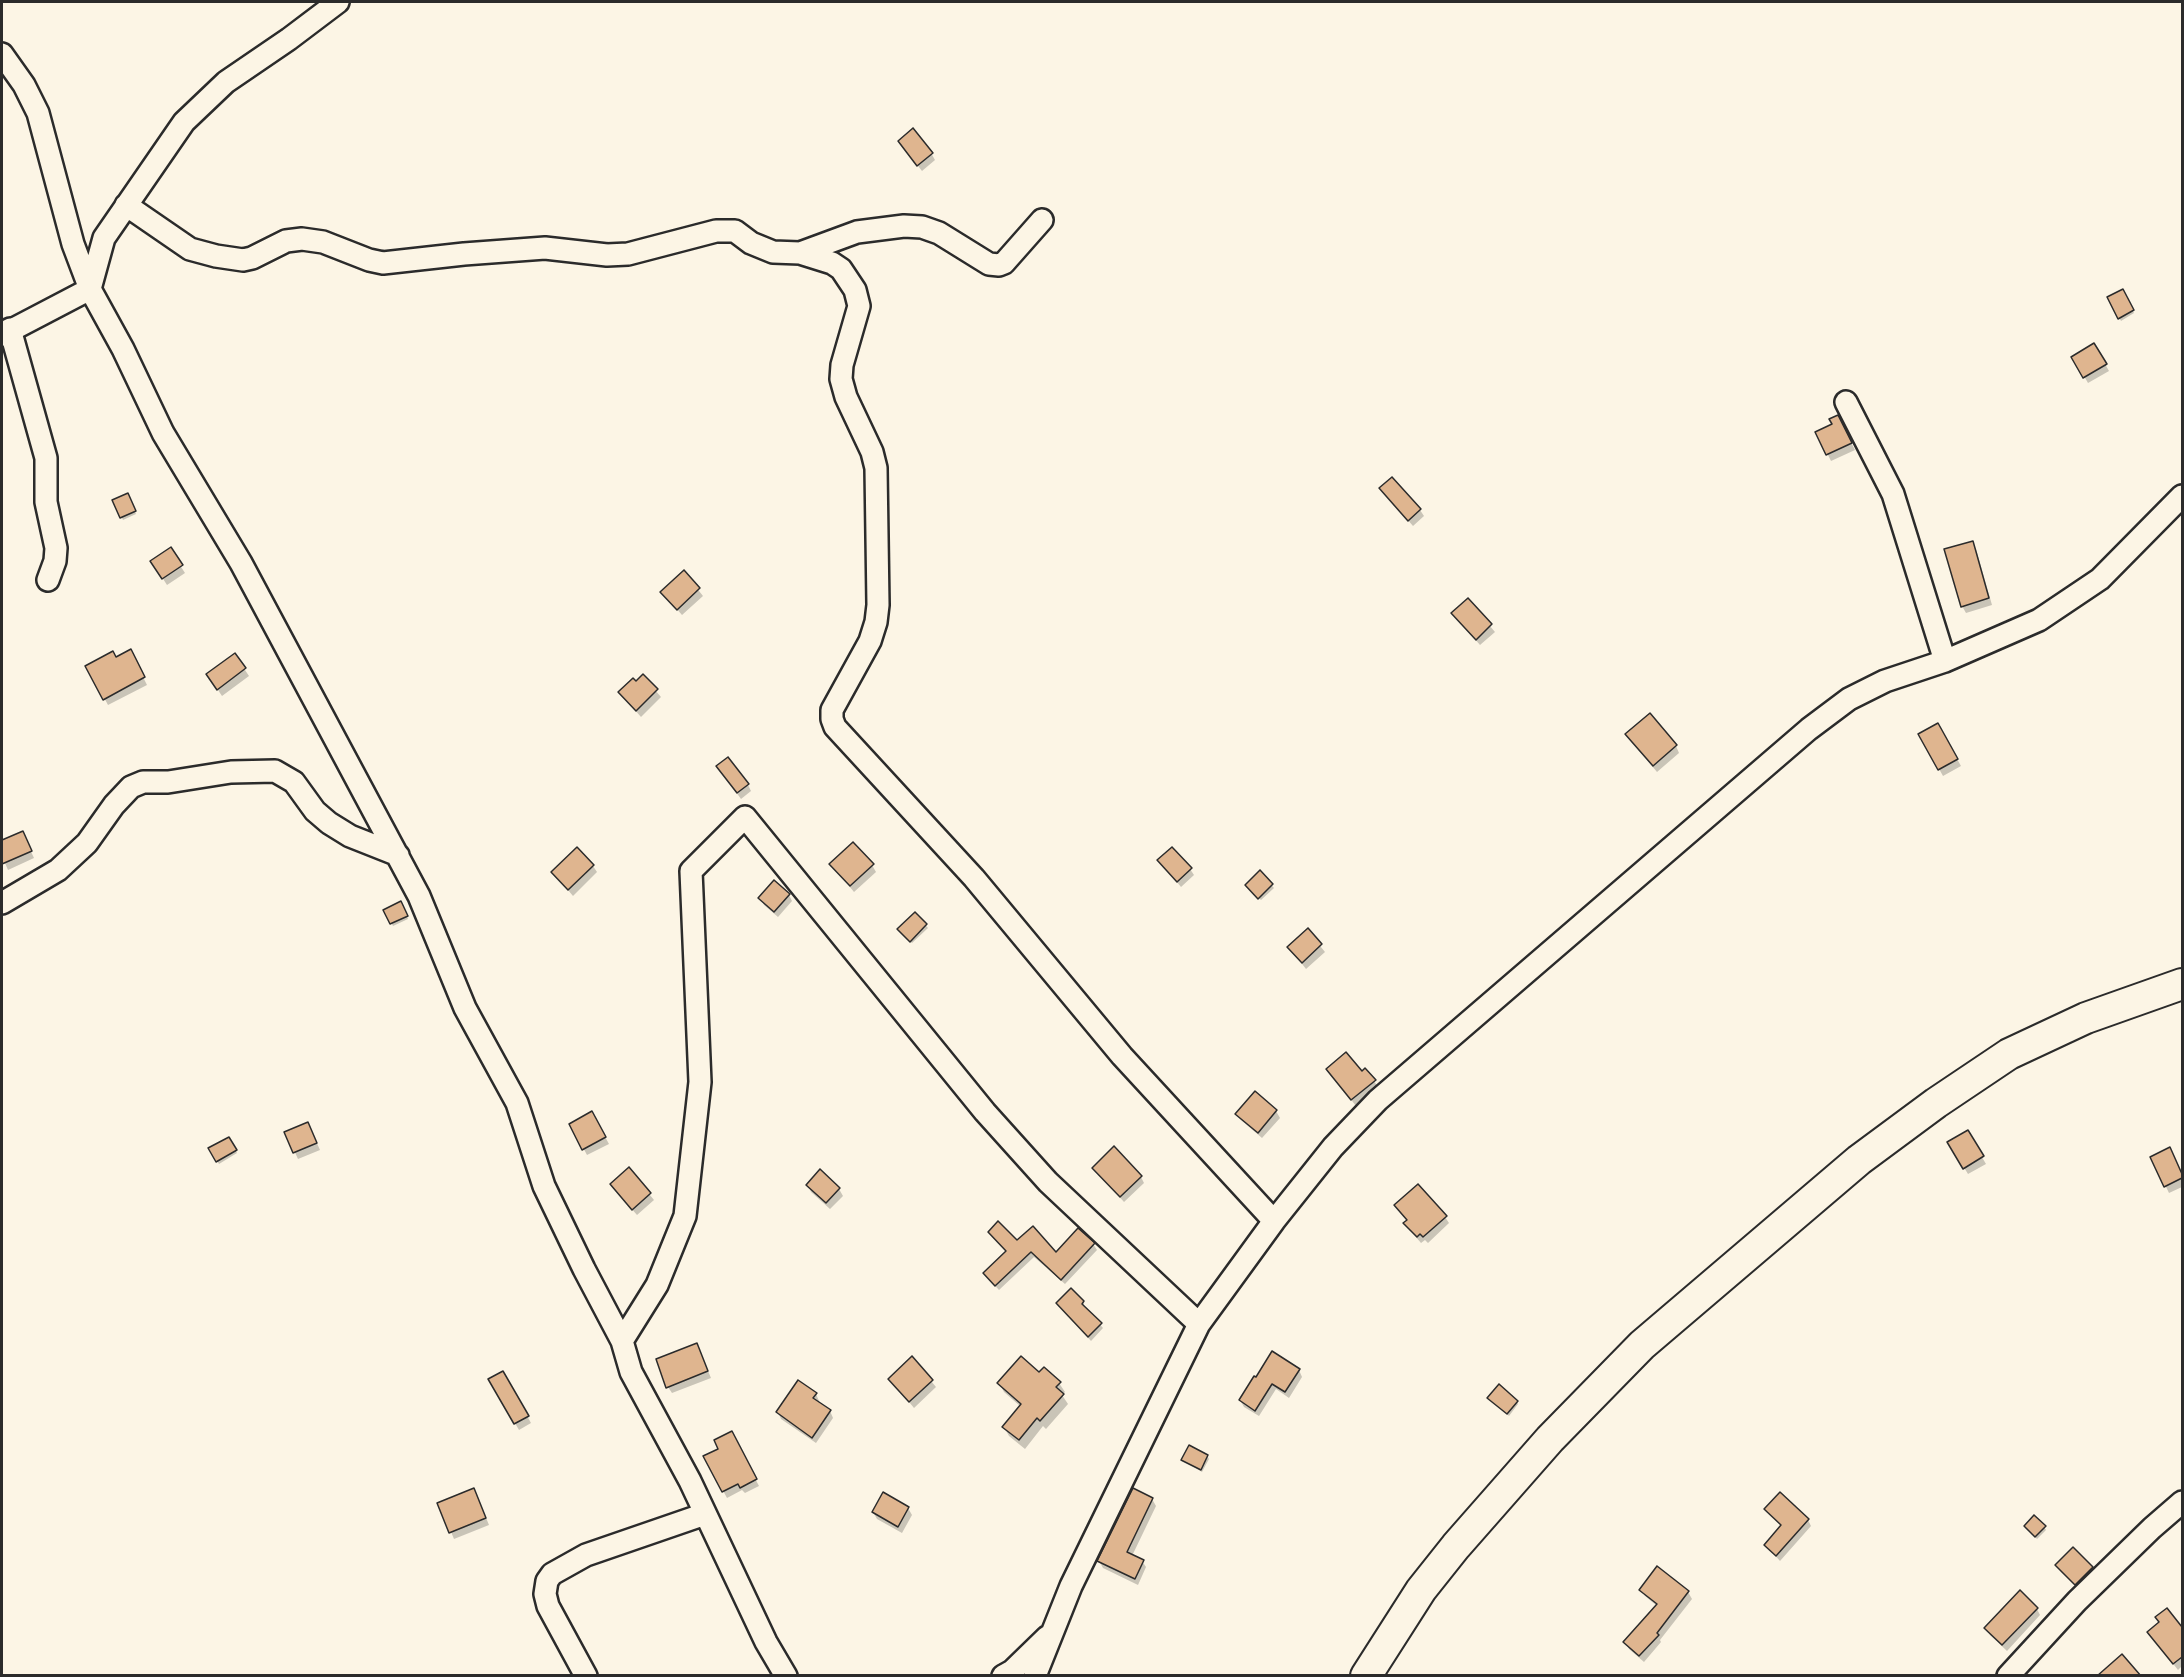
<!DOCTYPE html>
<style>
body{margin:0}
#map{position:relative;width:2184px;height:1677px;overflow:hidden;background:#fcf5e5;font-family:Delius,sans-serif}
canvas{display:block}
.frame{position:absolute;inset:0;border:3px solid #2b2b2b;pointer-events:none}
</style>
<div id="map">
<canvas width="2184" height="1677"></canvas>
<div class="frame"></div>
</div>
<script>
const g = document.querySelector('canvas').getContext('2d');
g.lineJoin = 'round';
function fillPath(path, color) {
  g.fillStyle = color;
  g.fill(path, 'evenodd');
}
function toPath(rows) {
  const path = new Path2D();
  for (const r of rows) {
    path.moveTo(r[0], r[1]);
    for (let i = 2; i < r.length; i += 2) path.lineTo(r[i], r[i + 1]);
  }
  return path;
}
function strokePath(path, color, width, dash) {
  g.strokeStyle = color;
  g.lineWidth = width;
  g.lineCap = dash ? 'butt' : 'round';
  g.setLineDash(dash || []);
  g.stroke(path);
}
fillPath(toPath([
 [899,142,931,153,935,160,922,171],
 [2122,291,2134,313,2121,321,2109,298],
 [2094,345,2109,371,2088,383,2073,357],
 [1838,417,1855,450,1831,461,1817,433,1834,425],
 [1381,489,1420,510,1424,516,1413,526],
 [127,495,136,514,123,520,114,501],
 [1972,542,1976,549,1992,605,1966,613,1962,606],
 [170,550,185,573,167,585,156,568],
 [684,572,703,596,682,615,662,592],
 [1468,600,1495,632,1480,645,1453,614],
 [130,651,147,685,108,705,87,666,116,659],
 [235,655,249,676,222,696,212,681],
 [643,676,661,697,641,717,620,693,636,683],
 [1938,725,1961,766,1943,776,1920,735],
 [1631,741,1676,746,1679,753,1657,772],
 [718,767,748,785,751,791,741,799],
 [22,833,34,858,8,870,2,856,2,842],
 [1159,860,1190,869,1194,875,1181,887],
 [831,864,872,865,876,872,854,892],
 [593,866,597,872,573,896,553,872],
 [1260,873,1274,888,1261,900,1249,888],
 [789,895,792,901,778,917,764,905,760,898],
 [401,903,408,919,393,926,385,911],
 [915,914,928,928,912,943,901,932],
 [1308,931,1325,952,1306,969,1289,947],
 [1328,1070,1361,1073,1374,1081,1378,1087,1356,1106],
 [1255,1093,1276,1111,1280,1118,1262,1138,1241,1120,1237,1114],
 [592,1113,609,1144,587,1155,571,1125],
 [311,1130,320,1150,298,1159,286,1133],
 [1967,1132,1986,1164,1968,1174,1949,1143],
 [228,1139,237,1153,219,1164,210,1149],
 [2173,1156,2182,1176,2182,1187,2169,1193,2152,1158],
 [1094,1168,1141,1177,1144,1183,1124,1202],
 [629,1169,654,1200,637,1215,616,1191],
 [808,1185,839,1189,843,1196,830,1209,811,1192],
 [1396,1206,1445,1217,1449,1223,1428,1243,1425,1240,1421,1243,1409,1229,1405,1223,1408,1221],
 [989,1232,1056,1254,1093,1244,1097,1250,1065,1284,1034,1257,999,1290,988,1278,1007,1252],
 [1083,1302,1085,1308,1103,1328,1091,1341,1058,1304],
 [697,1345,711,1378,672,1393,668,1387],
 [912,1358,936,1387,914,1408,890,1379],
 [1299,1370,1302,1377,1289,1398,1276,1389,1259,1416,1244,1407,1240,1400,1254,1378],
 [503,1373,531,1423,519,1430,490,1380],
 [1039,1375,1059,1383,1065,1392,1062,1395,1068,1404,1046,1429,1043,1426,1025,1449,1009,1436,1004,1427,1020,1406,1004,1392,999,1383],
 [816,1394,819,1401,818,1403,830,1411,833,1418,816,1443,781,1419,778,1412],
 [1491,1400,1517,1402,1518,1404,1509,1416],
 [731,1433,759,1486,745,1493,742,1490,727,1498,705,1457,720,1449],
 [1207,1456,1209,1459,1202,1472,1183,1460],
 [477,1496,489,1525,454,1539,439,1503],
 [1152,1499,1156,1506,1132,1556,1142,1561,1146,1567,1138,1585,1103,1568,1099,1561],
 [908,1508,912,1515,902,1533,877,1519,873,1512],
 [1766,1509,1808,1520,1811,1526,1780,1561,1766,1545,1782,1527],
 [2025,1526,2044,1527,2046,1530,2037,1539],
 [2073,1549,2092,1568,2096,1575,2080,1590,2061,1572,2057,1565],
 [1658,1569,1688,1592,1692,1599,1660,1640,1661,1642,1644,1662,1629,1649,1625,1642,1657,1606,1645,1596,1641,1590],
 [2037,1609,2040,1615,2007,1651,1990,1635,1986,1628],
 [2167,1610,2182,1630,2182,1666,2178,1670,2153,1638]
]), '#0003');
const building = toPath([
 [913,128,933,153,917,166,898,141,913,128],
 [2123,289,2134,310,2118,319,2107,297,2123,289],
 [2094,343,2107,364,2083,378,2071,357,2094,343],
 [1838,415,1852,443,1826,455,1815,432,1832,424,1829,419,1838,415],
 [1392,477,1421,509,1408,521,1379,488,1392,477],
 [128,493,136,511,120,518,112,500,128,493],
 [1973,541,1989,598,1961,607,1944,549,1973,541],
 [171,547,183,565,162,579,150,561,171,547],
 [684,570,700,588,677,610,660,592,684,570],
 [1468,598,1492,624,1476,640,1451,613,1468,598],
 [131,649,145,677,103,700,85,666,113,651,116,657,131,649],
 [235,653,246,668,217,690,206,674,235,653],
 [643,674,658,689,636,711,618,692,633,678,636,681,643,674],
 [1650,713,1677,745,1653,766,1625,734,1650,713],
 [1938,723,1958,759,1938,770,1918,734,1938,723],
 [728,757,749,784,737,793,716,766,728,757],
 [23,831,32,851,2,864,2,840,23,831],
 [853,842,874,864,850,886,829,864,853,842],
 [577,847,594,865,568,890,551,872,577,847],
 [1172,847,1192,868,1177,882,1157,860,1172,847],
 [1260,870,1273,884,1258,899,1245,885,1260,870],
 [774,880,790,894,774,912,758,898,774,880],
 [401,901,408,916,390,924,383,910,401,901],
 [915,912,927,924,910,942,897,929,915,912],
 [1308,928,1322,944,1302,963,1287,947,1308,928],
 [1346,1052,1362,1071,1365,1068,1376,1080,1351,1100,1326,1069,1346,1052],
 [1255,1091,1277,1110,1258,1133,1235,1114,1255,1091],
 [592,1111,606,1137,582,1150,569,1124,592,1111],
 [308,1122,317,1143,293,1153,284,1132,308,1122],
 [1968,1130,1984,1156,1963,1169,1947,1142,1968,1130],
 [229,1137,237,1150,216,1162,208,1148,229,1137],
 [1114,1146,1142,1176,1120,1197,1092,1168,1114,1146],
 [2170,1147,2182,1174,2182,1178,2164,1187,2150,1157,2170,1147],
 [629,1167,651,1193,632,1210,610,1184,629,1167],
 [820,1169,840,1188,826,1203,806,1185,820,1169],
 [1418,1184,1447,1216,1423,1237,1420,1234,1417,1237,1403,1223,1407,1220,1394,1205,1418,1184],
 [998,1221,1017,1240,1033,1226,1056,1252,1078,1228,1095,1243,1061,1280,1031,1252,995,1286,983,1273,1006,1251,988,1232,998,1221],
 [1071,1288,1084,1301,1082,1304,1102,1323,1088,1337,1056,1303,1071,1288],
 [697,1343,708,1371,666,1388,656,1359,697,1343],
 [1272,1351,1300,1369,1285,1392,1272,1384,1255,1411,1239,1400,1254,1376,1256,1377,1272,1351],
 [912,1356,933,1380,909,1402,888,1379,912,1356],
 [1021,1356,1039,1372,1044,1367,1061,1382,1056,1387,1064,1394,1040,1421,1037,1418,1019,1440,1002,1427,1021,1404,997,1383,1021,1356],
 [503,1371,529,1416,514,1424,488,1379,503,1371],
 [798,1380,817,1393,813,1398,831,1410,812,1438,776,1412,798,1380],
 [1499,1384,1518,1401,1507,1414,1487,1398,1499,1384],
 [732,1431,757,1479,740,1488,738,1484,722,1492,703,1456,718,1449,714,1440,732,1431],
 [1189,1445,1208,1455,1201,1470,1181,1460,1189,1445],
 [474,1488,486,1518,449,1533,437,1503,474,1488],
 [1133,1488,1153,1498,1127,1552,1144,1560,1135,1579,1097,1561,1133,1488],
 [883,1492,909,1507,898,1527,872,1512,883,1492],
 [1780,1492,1809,1519,1776,1556,1764,1545,1781,1525,1764,1509,1780,1492],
 [2034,1515,2046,1526,2035,1537,2024,1526,2034,1515],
 [2073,1547,2093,1567,2075,1585,2055,1565,2073,1547],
 [1657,1566,1689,1591,1657,1633,1659,1635,1639,1656,1623,1642,1657,1604,1639,1590,1657,1566],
 [2020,1590,2038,1608,2002,1645,1984,1628,2020,1590],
 [2167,1608,2182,1627,2182,1657,2173,1664,2147,1632,2159,1622,2155,1617,2167,1608],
 [2122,1654,2141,1676,2097,1676,2122,1654]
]);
fillPath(building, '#dfb58f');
strokePath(building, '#2b2b2b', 1.5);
const street = toPath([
 [2,54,24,85,38,113,73,244,90,289,123,349,163,433,241,563,419,896,465,1008,517,1103,544,1186,584,1269,622,1341,631,1372,690,1481,766,1642,786,1676],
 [126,205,190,249,216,256,243,260,252,258,286,241,302,239,323,242,369,260,383,263,464,254,545,248,607,255,628,254,716,231,735,231,751,243,773,252,800,253,857,232,904,226,922,227,939,233,989,264,999,265,1004,263,1042,220],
 [800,253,832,263,841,269,855,290,859,306,842,365,841,379,846,397,872,452,876,468,878,605,876,622,870,641,832,710,832,719,835,727,974,878,1122,1056,1274,1221],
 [10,329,46,458,46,502,56,548,55,561,48,580],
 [2,335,90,289,104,238,184,122,226,82,289,39,338,2],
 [1846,402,1893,494,1945,661],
 [2,903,58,870,87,843,114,805,131,787,143,782,168,782,231,772,275,771,294,782,315,811,329,823,350,836,398,855],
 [622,1341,657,1285,685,1216,700,1082,691,871,745,817,985,1112,1048,1182,1199,1324],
 [586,1676,548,1606,545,1594,547,1581,552,1574,586,1555,705,1514],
 [1003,1676,1012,1671,1047,1637],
 [1035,1676,1071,1586,1199,1324,1274,1221,1333,1147,1378,1100,1809,729,1849,699,1885,681,1945,661,2039,620,2100,579,2182,496],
 [2008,1676,2077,1601,2152,1528,2182,1502]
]);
const secondary = toPath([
 [1366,1676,1421,1590,1456,1546,1550,1439,1642,1345,1859,1160,1936,1103,2009,1054,2086,1018,2182,984]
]);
strokePath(street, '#2b2b2b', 26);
strokePath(secondary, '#2b2b2b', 34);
strokePath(street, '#fcf5e5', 21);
strokePath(secondary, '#fcf5e5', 30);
</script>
